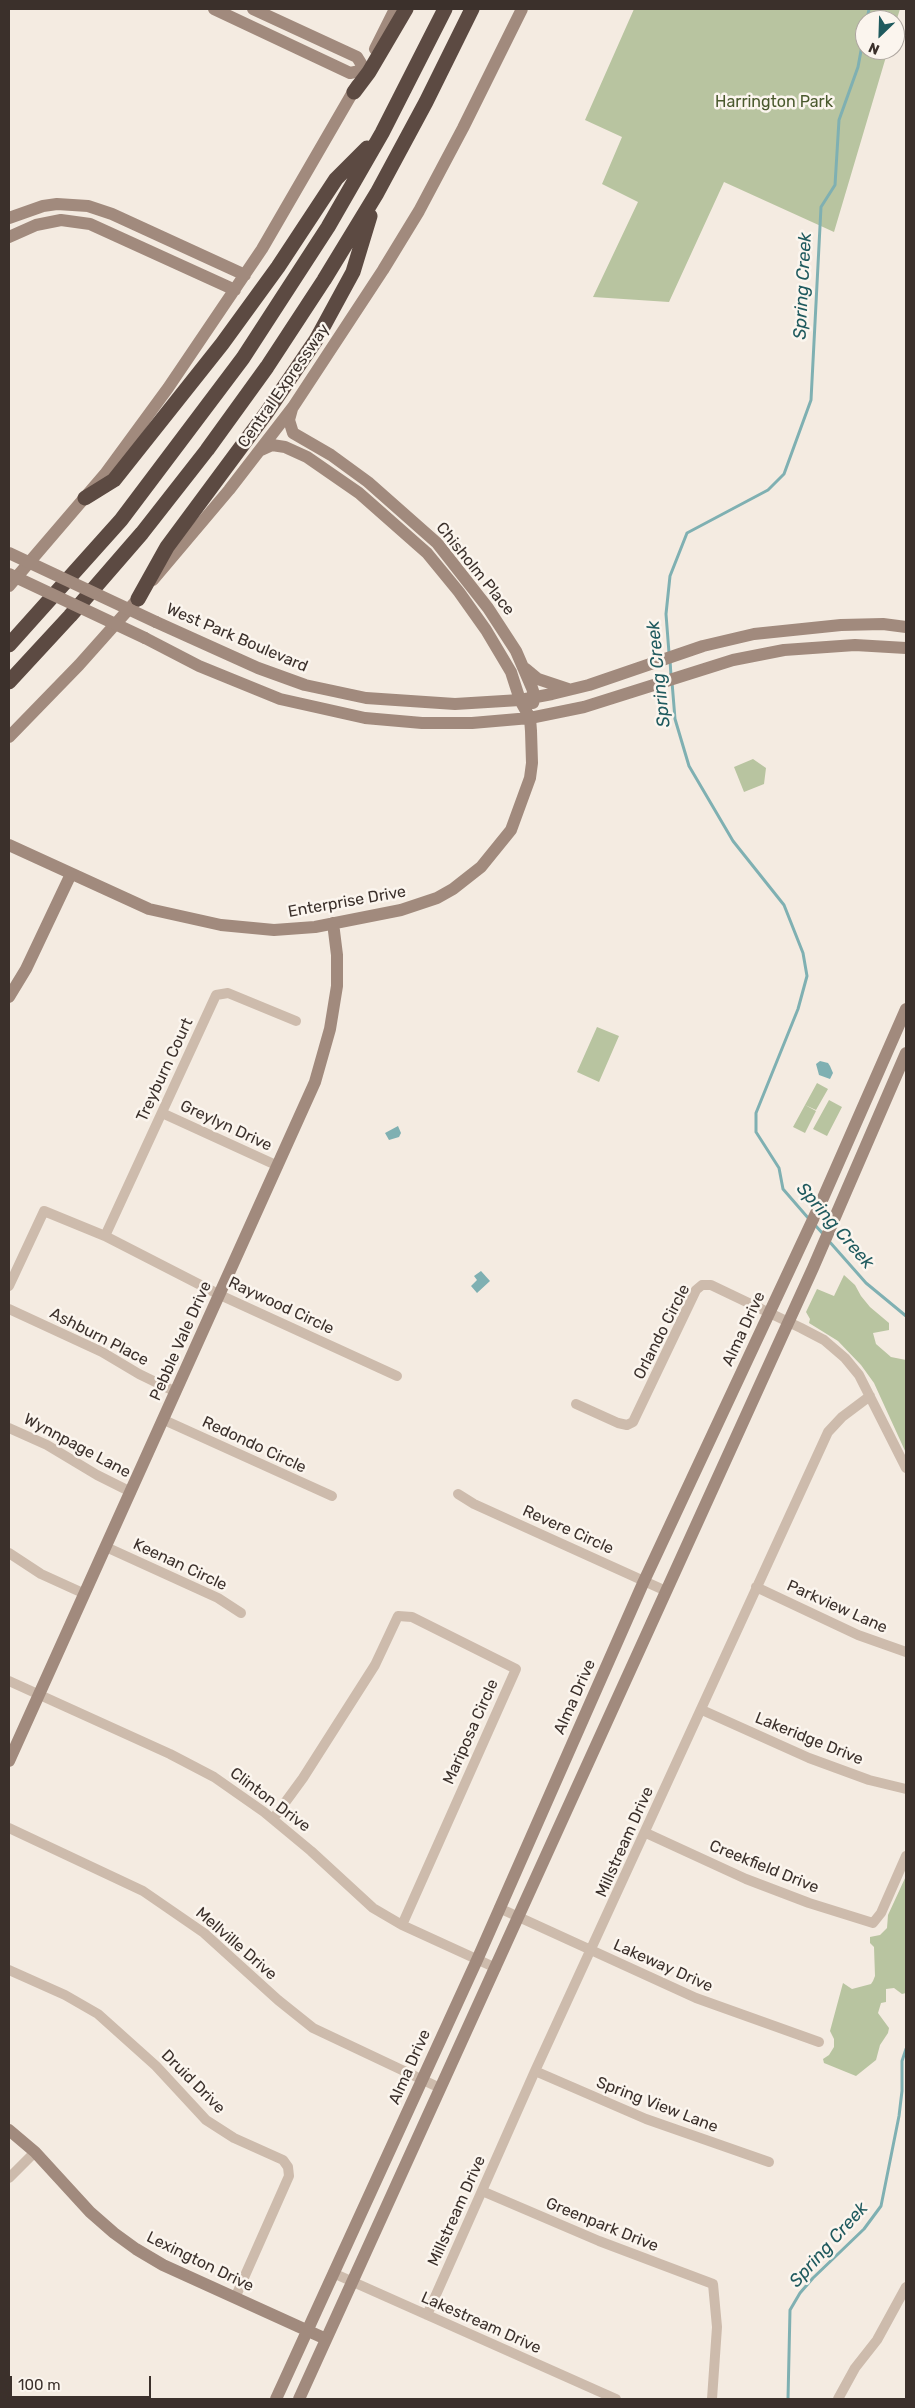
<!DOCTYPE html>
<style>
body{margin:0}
#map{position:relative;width:915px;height:2408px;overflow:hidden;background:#f4ebe1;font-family:Rubik,sans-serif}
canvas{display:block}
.frame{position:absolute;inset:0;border:10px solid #3b302b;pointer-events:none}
.north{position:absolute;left:855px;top:10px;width:50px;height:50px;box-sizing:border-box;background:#fbf5ee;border:1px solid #aea6a0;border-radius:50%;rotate:204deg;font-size:14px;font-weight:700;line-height:20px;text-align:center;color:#3b302b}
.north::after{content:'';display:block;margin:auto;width:18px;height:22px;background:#1f5a5e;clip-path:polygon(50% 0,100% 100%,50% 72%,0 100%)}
.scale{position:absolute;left:10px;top:2376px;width:141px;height:22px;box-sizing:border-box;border:2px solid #3b302b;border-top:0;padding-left:6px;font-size:15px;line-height:18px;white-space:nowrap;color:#3b302b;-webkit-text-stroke:4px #fbf5ee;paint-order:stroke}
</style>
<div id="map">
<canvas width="915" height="2408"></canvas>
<div class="frame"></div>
<div class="north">N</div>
<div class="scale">100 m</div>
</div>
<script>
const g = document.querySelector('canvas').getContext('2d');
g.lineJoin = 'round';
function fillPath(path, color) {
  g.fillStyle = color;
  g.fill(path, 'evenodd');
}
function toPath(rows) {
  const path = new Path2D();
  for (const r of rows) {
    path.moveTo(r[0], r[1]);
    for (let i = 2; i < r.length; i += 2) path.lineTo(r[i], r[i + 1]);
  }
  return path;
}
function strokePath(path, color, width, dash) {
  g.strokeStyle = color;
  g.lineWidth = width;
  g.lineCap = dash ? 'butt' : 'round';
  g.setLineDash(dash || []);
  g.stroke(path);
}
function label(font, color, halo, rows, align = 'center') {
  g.font = font + ' Rubik,sans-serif';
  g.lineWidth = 5;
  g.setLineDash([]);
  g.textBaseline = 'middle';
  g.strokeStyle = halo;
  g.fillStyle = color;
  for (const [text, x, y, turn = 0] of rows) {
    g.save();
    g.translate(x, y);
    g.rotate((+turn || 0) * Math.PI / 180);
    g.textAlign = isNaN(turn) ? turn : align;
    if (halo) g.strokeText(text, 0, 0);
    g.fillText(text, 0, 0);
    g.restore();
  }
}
fillPath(toPath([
 [634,9,900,9,895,25,895,20,865,20,865,50,888,50,834,232,724,182,669,302,593,297,638,202,602,184,622,137,585,120],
 [753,759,766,768,764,784,744,792,734,767],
 [597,1027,619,1036,599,1082,577,1072],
 [817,1083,828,1089,816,1110,805,1105],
 [829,1100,842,1107,827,1136,813,1129],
 [805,1105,816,1111,805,1133,793,1127],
 [844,1275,855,1285,861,1296,870,1307,889,1323,889,1330,873,1333,876,1344,891,1357,906,1360,906,1453,874,1383,861,1365,838,1341,809,1323,810,1319,806,1312,817,1289,834,1296],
 [906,1876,906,1993,902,1994,894,1988,886,1989,886,2002,881,2003,878,2013,889,2028,888,2033,880,2045,876,2060,856,2076,824,2063,823,2059,829,2055,834,2047,834,2039,830,2031,843,1983,852,1989,871,1984,873,1981,875,1976,874,1947,870,1943,870,1937,880,1935,887,1928,888,1915]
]), '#b8c4a0');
fillPath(toPath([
 [820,1061,828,1063,830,1066,833,1073,830,1079,819,1075,816,1064],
 [398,1126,401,1133,399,1137,389,1140,385,1133],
 [481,1271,490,1281,477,1293,471,1286,477,1280,474,1276]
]), '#7fb0b2');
strokePath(toPath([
 [867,20,869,9],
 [669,653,666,614,670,576,687,533,768,490,784,474,811,400,821,207,835,185,839,120,858,67,865,29],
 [670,660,671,676],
 [672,682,675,719,689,766,733,841,784,905,803,953,807,976,798,1009,756,1113,756,1132,779,1168,783,1189,809,1219],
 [815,1225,824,1235],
 [828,1240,866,1283,906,1316],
 [788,2399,790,2310,800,2293,813,2278,864,2229,881,2206,899,2116,902,2091,902,2061,906,2049]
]), '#7fb0b2', 3);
strokePath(toPath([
 [162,1113,278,1166],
 [105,1236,216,995,228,993,296,1021],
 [9,1286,44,1211,105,1236,220,1295,397,1376],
 [9,1309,102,1352,139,1374,176,1392],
 [576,1404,618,1423,627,1425,633,1422,696,1290,702,1285,711,1285,801,1328,824,1340,845,1358,859,1375,906,1468],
 [164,1420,332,1496],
 [9,1428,47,1445,97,1475,131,1492],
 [458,1494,474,1504,666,1591],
 [106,1547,218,1598,241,1613],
 [9,1553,41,1574,85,1594],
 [756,1587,858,1635,906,1652],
 [9,1681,170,1754,214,1777,264,1812,311,1851,373,1908,402,1925,496,1968],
 [702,1710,809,1758,869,1780,906,1789],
 [273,1819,303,1778,375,1665,398,1616,412,1617,516,1669,402,1925],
 [9,1828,143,1891,204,1933,278,2000,313,2028,440,2088],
 [646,1833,746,1879,809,1903,873,1923,881,1913,906,1856],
 [499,1908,696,1998,819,2042],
 [9,1970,65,1995,98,2014,156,2066,206,2120,234,2138,283,2160,288,2167,289,2176,235,2298],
 [535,2071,646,2119,769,2162],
 [9,2178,35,2152],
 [482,2191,599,2241,713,2284,717,2327,712,2399],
 [333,2273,616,2399],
 [427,2315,535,2071,828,1432,842,1417,870,1396],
 [838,2399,855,2368,877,2340,906,2287]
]), '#cdbbac', 10);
strokePath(toPath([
 [214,9,350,73,365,70,357,57,253,9],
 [375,49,395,9],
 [9,218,43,206,57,204,88,206,112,214,245,275],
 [9,237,36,225,61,220,90,224,235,290],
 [292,409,289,420,293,433,331,455,368,482,437,543,488,608,516,651,532,688,535,697,533,703],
 [153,580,229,490,293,407,383,270,419,211,463,128,522,9],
 [9,586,105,474,168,388,262,249,357,85],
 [156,622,258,668,305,685,366,698,455,704,520,700,552,694,589,685,703,646,754,634,841,625,883,624,906,627],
 [145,638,199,666,280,699,365,718,422,723,472,723,530,718,584,707,733,660,784,650,855,645,906,648],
 [526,669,538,679,568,689],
 [9,737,79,665,136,601],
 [9,845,149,909,221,925,274,930,315,927,401,910,437,898,453,889,481,867,511,830,530,778,532,763,531,731,530,718,520,700,511,672,486,630,459,592,427,553,359,493,307,457,285,447,272,445,261,450],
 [9,997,26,969,71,874],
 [9,1761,315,1082,330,1029,337,986,337,955,333,923],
 [9,2130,35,2152,90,2212,114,2233,136,2249,163,2265,326,2339],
 [276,2399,477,1960,644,1581,823,1198,906,1009],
 [299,2399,813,1268,906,1053]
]), '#a18a7d', 12);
strokePath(toPath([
 [354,92,369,72,406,9],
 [85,498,114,480,222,344,278,267,336,179,367,148],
 [138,599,167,547,267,412,316,340,353,272,370,216],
 [9,645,121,520,243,358,328,227,382,133,445,9],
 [9,682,70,616,142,533,207,450,267,367,324,280,377,193,426,102,472,9]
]), '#5c4a42', 15);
strokePath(toPath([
 [9,553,156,622],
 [9,574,145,638]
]), '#a18a7d', 12);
label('16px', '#4a5a2e', '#fbf5ee', [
 ["Harrington Park",774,102]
]);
label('16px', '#3b302b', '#fbf5ee', [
 ["Central Expressway",284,386,-55],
 ["Chisholm Place",475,569,51],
 ["West Park Boulevard",237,638,23],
 ["Enterprise Drive",347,902,-10],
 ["Treyburn Court",165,1070,-65],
 ["Greylyn Drive",226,1126,25],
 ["Raywood Circle",281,1306,25],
 ["Alma Drive",744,1329,-65],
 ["Orlando Circle",662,1332,-63],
 ["Ashburn Place",99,1337,27],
 ["Pebble Vale Drive",181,1341,-66],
 ["Redondo Circle",254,1445,25],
 ["Wynnpage Lane",77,1446,28],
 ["Revere Circle",568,1530,24],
 ["Keenan Circle",180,1565,25],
 ["Parkview Lane",837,1607,24],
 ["Alma Drive",575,1697,-66],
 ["Mariposa Circle",471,1732,-66],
 ["Lakeridge Drive",809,1739,22],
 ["Clinton Drive",270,1800,37],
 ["Millstream Drive",625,1842,-66],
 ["Creekfield Drive",764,1867,22],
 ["Mellville Drive",236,1944,41],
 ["Lakeway Drive",663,1966,24],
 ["Alma Drive",410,2067,-66],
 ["Druid Drive",193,2082,45],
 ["Spring View Lane",657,2105,21],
 ["Millstream Drive",457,2211,-66],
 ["Greenpark Drive",602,2225,22],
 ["Lexington Drive",200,2262,26],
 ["Lakestream Drive",481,2323,24]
]);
label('italic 18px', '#1f5a5e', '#fbf5ee', [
 ["Spring Creek",803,286,-87],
 ["Spring Creek",659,674,-96],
 ["Spring Creek",835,1226,49],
 ["Spring Creek",829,2245,-48]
]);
</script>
